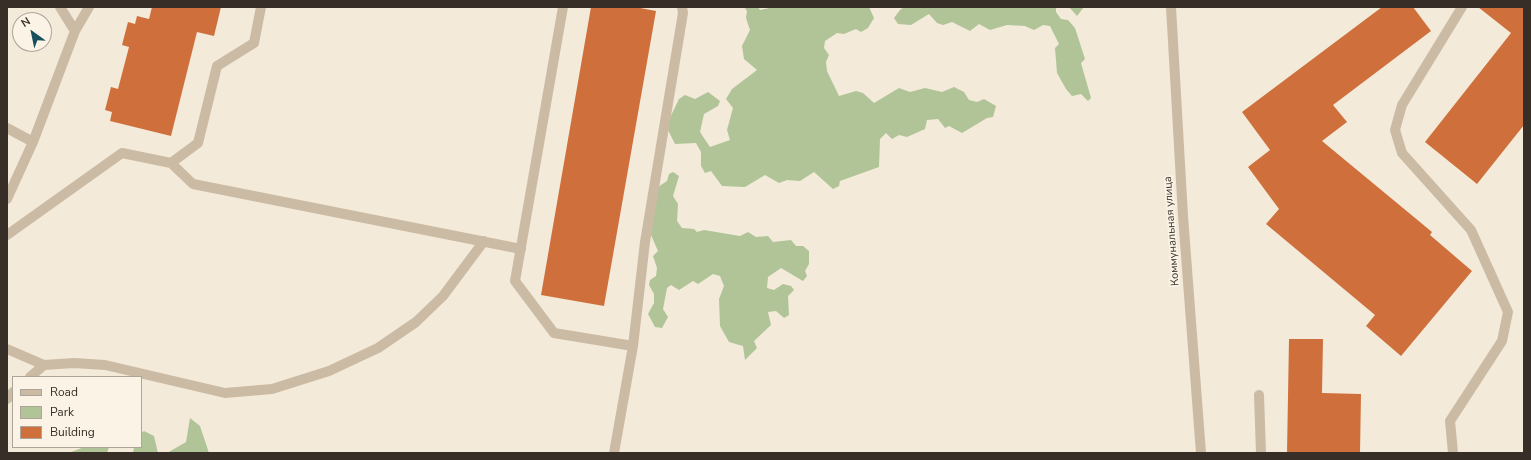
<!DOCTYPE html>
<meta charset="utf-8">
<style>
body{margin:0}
#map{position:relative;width:1531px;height:460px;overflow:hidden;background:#f3ead9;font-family:"Nunito Sans",sans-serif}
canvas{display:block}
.frame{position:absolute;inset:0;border:8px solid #372e27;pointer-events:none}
.legend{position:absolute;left:12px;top:376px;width:130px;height:72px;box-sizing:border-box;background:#fbf4e6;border:1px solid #ada59a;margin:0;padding:5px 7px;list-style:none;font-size:12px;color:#372e27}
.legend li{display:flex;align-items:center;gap:8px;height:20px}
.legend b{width:20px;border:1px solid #ada59a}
.north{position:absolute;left:12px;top:12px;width:40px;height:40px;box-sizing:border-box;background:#fbf4e6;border:1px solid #ada59a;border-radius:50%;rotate:327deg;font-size:11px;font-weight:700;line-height:16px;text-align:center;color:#372e27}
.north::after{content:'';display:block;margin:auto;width:14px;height:18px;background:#19505c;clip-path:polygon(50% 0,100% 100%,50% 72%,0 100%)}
</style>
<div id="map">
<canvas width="1531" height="460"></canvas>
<div class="frame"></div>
<ul class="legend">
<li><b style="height:5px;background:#ccbba4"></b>Road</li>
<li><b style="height:11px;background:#b0c498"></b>Park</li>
<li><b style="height:11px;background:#cf703c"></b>Building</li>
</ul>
<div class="north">N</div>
</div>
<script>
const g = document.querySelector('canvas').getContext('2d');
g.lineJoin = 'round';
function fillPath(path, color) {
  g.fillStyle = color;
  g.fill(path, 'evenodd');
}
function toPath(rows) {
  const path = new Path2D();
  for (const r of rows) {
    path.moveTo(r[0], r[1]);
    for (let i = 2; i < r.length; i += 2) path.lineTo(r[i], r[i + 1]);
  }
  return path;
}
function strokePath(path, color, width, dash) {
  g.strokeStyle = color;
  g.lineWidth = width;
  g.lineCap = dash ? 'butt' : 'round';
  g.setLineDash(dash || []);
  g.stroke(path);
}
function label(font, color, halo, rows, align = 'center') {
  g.font = font + ' "Nunito Sans",sans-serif';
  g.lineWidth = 3.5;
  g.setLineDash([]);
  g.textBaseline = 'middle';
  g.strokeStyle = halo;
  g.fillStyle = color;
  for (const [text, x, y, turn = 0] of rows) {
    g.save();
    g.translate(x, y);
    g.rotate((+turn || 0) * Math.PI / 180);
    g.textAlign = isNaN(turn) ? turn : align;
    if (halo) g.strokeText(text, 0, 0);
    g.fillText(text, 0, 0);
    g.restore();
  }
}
fillPath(toPath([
 [744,7,758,7,760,10,774,7,869,7,874,18,868,28,861,32,856,29,844,34,837,33,825,41,824,48,829,55,826,62,827,71,839,96,856,91,863,93,874,103,899,88,910,92,925,88,942,92,954,87,964,92,969,100,977,102,984,99,996,106,993,117,987,118,962,133,949,126,945,128,938,119,927,120,925,129,907,137,899,135,892,139,886,133,880,139,879,167,840,181,839,186,833,189,814,172,800,181,787,180,779,183,765,175,745,187,722,186,711,171,705,173,701,166,701,152,696,143,675,144,666,126,679,99,685,95,695,99,708,92,720,101,718,106,704,114,700,132,710,147,730,140,727,130,733,108,726,99,732,89,757,70,744,59,742,46,750,30,746,18,747,11],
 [904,7,1056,7,1056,12,1061,19,1068,20,1075,28,1085,59,1081,63,1091,98,1088,101,1081,94,1072,96,1066,89,1057,73,1055,48,1059,44,1050,26,1043,25,1034,30,1025,26,1007,25,990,30,979,24,970,31,952,22,943,25,937,23,929,14,911,25,898,24,894,18,900,10],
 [1069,7,1084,7,1077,16],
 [673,172,679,176,673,196,678,204,677,221,682,228,694,229,697,232,704,230,740,236,748,232,756,237,768,236,773,242,791,240,796,246,803,246,809,251,809,264,805,271,807,276,803,281,781,268,768,277,767,288,774,290,783,284,791,286,794,290,788,296,789,315,784,318,776,311,768,312,771,325,754,341,757,348,745,360,743,346,729,342,720,326,719,299,724,286,720,276,713,274,698,284,693,281,679,290,671,285,667,288,663,309,668,317,662,328,655,327,648,314,654,303,654,294,649,285,650,280,656,276,657,268,653,256,658,251,648,228,655,189,667,181,669,174],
 [190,418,200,426,209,453,167,453,186,442],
 [144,431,154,436,158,453,133,453,134,447,141,447,141,433],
 [84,447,109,447,107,453,69,453]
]), '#b0c498');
fillPath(toPath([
 [152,7,221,7,214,36,197,32,171,136,110,121,112,112,105,110,111,87,118,89,129,47,122,45,128,22,135,24,137,16,149,19],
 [591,7,635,7,656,11,604,306,541,295],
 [1382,7,1413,7,1431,31,1333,105,1347,122,1322,141,1432,232,1430,235,1472,271,1401,356,1366,326,1375,315,1266,224,1279,209,1248,167,1270,150,1242,112],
 [1478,7,1524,7,1524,125,1477,184,1425,142,1511,33],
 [1289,339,1323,339,1322,393,1361,394,1360,453,1287,453]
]), '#cf703c');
strokePath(toPath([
 [563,7,515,281,554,333,633,346],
 [1171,7,1183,216,1201,453],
 [75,31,89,7],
 [7,128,33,142],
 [171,163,193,184,521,249],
 [7,199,33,142,75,31,60,7],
 [7,235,122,153,171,163,198,143,217,66,254,43,261,7],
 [7,349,44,365,74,363,105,365,225,393,272,389,329,371,378,348,416,322,443,296,484,241],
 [30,377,44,365],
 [1259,395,1261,453],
 [7,399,13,392],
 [614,453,633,346,645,242,683,13,682,7],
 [1453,453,1450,421,1502,341,1508,312,1471,230,1402,153,1395,130,1402,105,1462,7]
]), '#ccbba4', 10);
label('11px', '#372e27', '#fbf4e6', [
 ["Коммунальная улица",1172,231,-94]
]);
</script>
